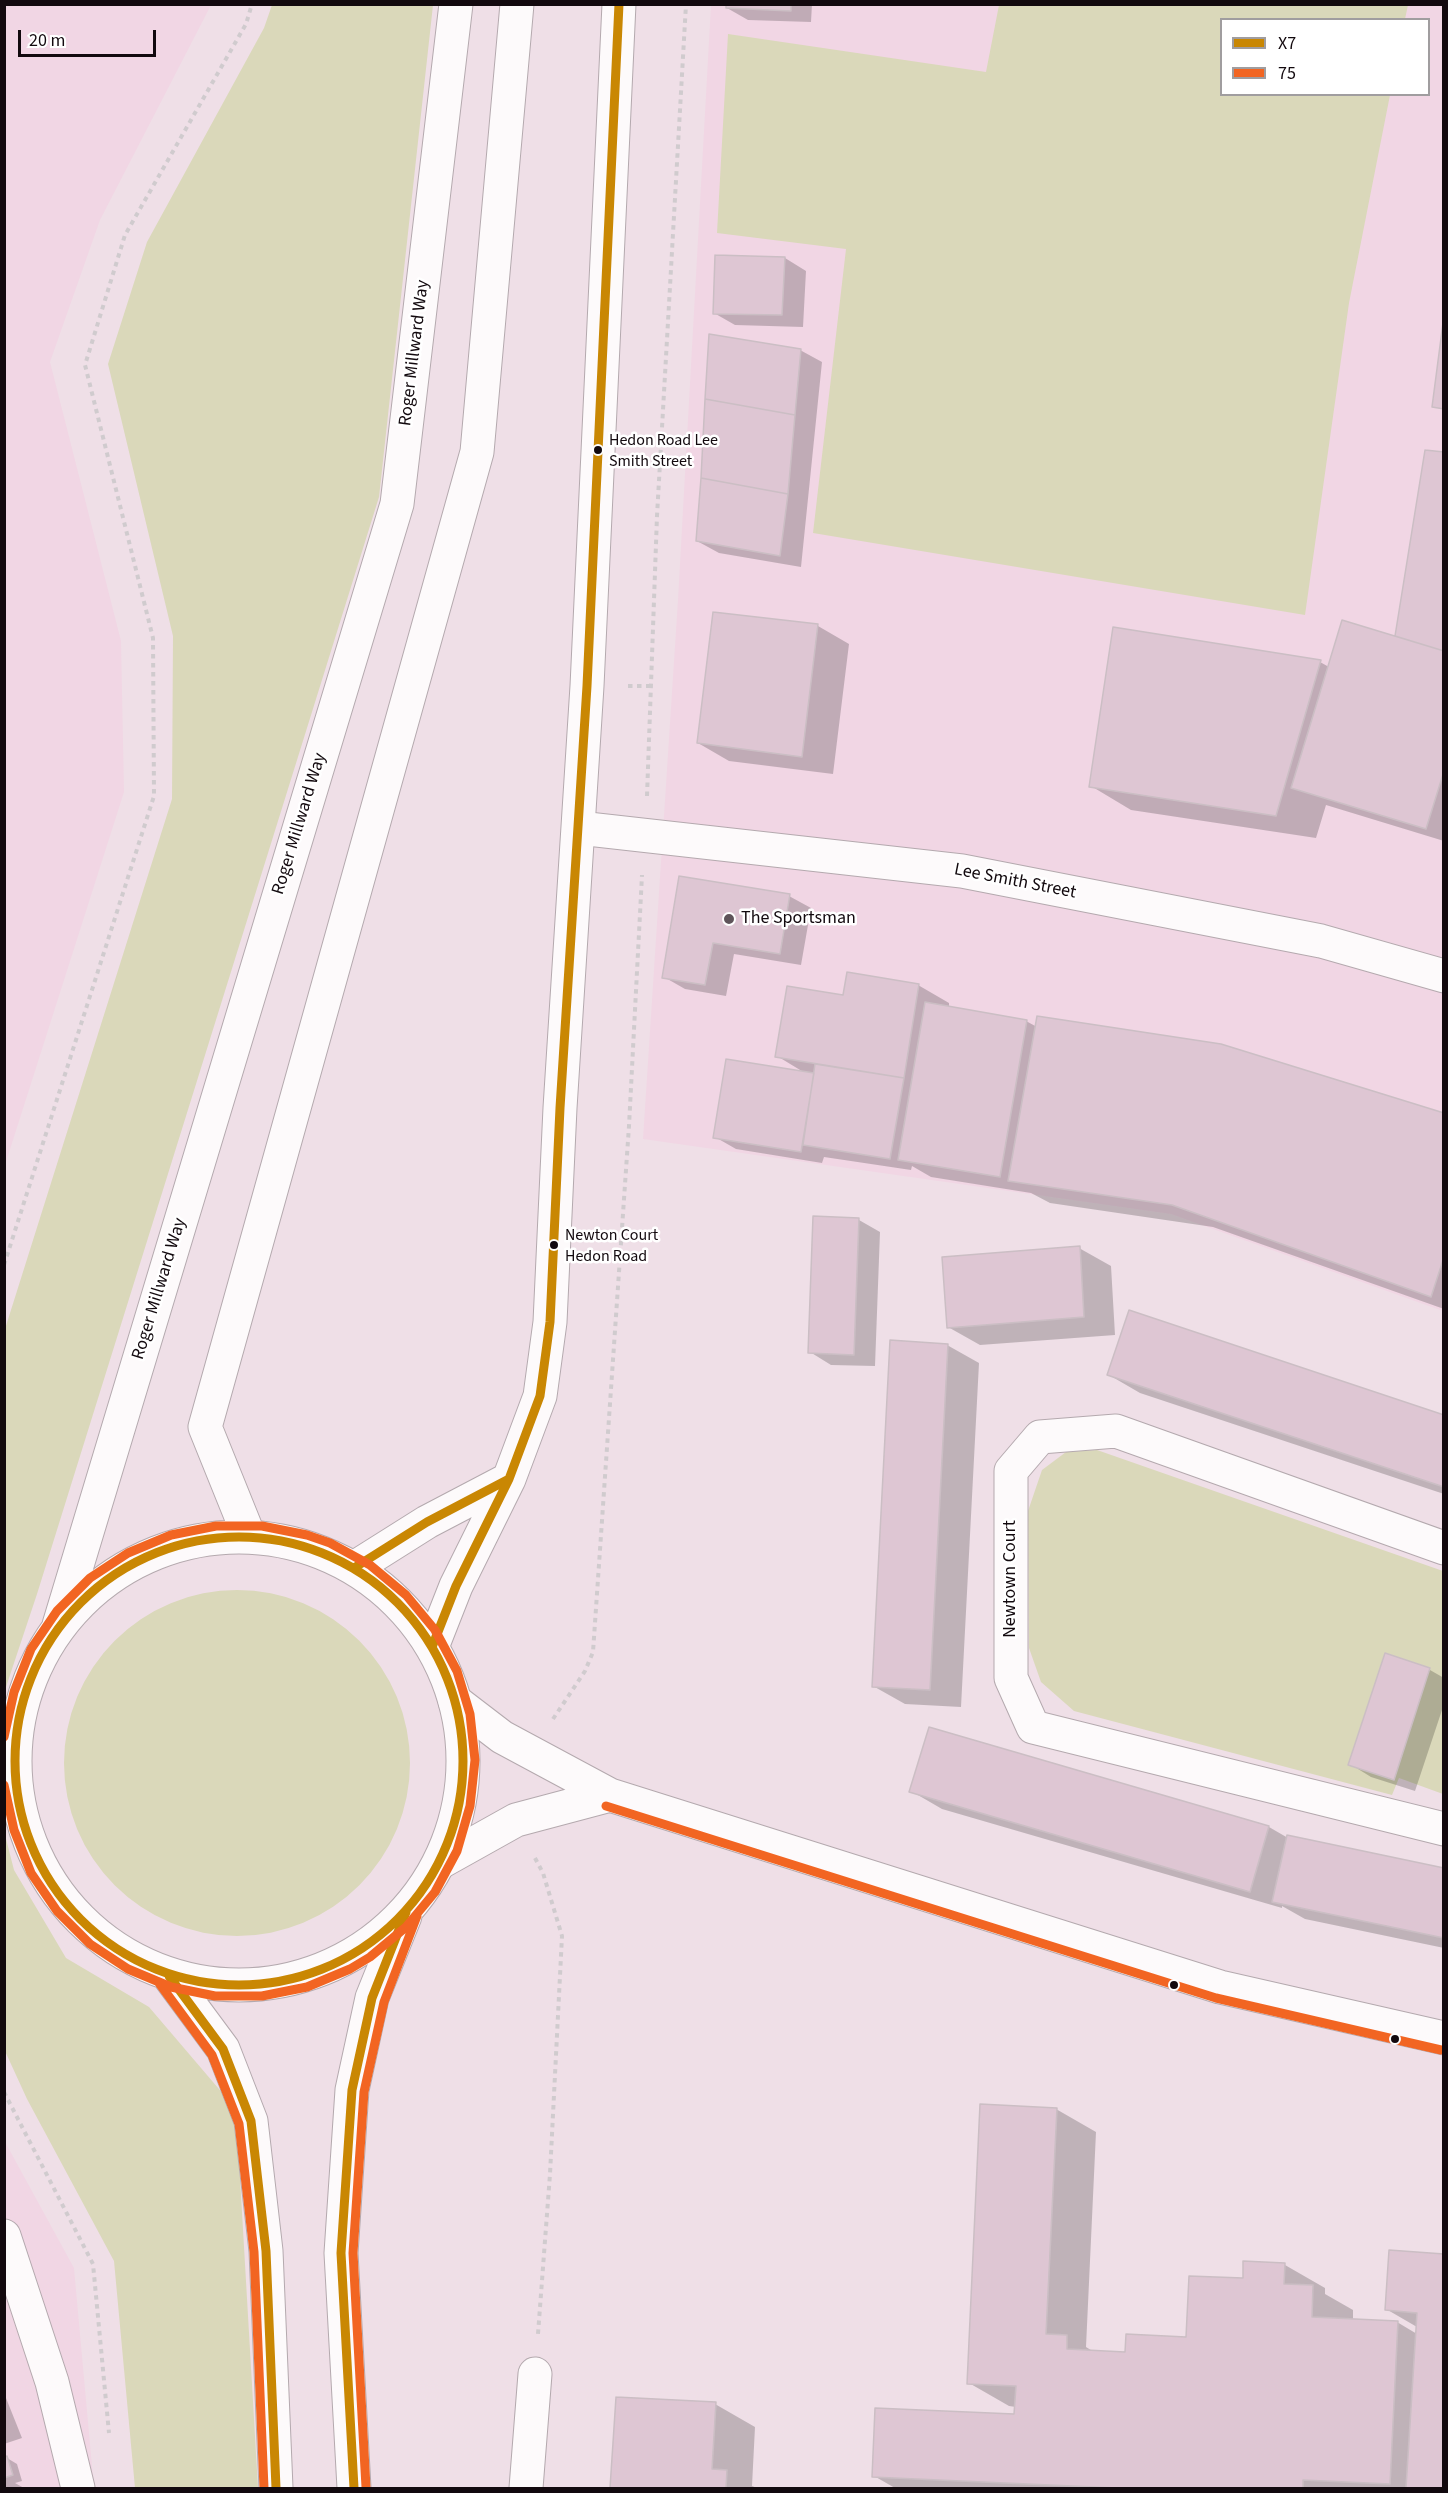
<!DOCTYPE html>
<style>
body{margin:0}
#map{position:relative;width:1448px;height:2493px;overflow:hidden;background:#efdfe7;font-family:"Source Sans 3",sans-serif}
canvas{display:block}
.frame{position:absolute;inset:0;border:6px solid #12090e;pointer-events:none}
.legend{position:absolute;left:1220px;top:18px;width:210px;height:78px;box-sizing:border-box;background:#fff;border:2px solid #a09d9f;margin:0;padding:8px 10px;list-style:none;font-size:18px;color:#12090e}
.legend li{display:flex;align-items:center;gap:12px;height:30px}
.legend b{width:30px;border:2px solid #a09d9f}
.scale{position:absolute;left:18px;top:30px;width:138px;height:27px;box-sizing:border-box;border:3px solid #12090e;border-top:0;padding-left:8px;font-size:18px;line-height:21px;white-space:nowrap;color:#12090e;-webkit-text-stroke:4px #fff;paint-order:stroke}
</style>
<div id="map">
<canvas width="1448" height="2493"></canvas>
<div class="frame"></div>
<ul class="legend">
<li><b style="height:8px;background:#c98703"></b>X7</li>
<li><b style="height:8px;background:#f26522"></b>75</li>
</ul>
<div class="scale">20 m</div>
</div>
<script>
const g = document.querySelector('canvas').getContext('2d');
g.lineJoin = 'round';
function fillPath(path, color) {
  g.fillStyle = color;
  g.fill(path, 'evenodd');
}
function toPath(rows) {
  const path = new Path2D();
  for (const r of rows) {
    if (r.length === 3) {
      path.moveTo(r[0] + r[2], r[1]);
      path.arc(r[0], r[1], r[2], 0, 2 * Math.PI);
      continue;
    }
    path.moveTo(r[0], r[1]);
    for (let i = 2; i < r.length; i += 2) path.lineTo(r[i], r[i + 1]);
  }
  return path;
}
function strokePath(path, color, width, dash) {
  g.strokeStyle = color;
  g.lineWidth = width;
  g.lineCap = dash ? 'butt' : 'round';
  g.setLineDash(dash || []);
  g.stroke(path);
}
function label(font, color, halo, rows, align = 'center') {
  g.font = font + ' "Source Sans 3",sans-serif';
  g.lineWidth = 5;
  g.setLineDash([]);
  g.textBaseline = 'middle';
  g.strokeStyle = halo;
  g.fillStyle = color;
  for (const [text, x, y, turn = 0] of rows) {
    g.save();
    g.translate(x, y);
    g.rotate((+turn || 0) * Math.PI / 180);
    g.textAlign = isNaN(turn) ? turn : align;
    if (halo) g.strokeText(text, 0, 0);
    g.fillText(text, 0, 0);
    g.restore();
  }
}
fillPath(toPath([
 [5,4,211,5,100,220,50,362,121,641,124,792,5,1165],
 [711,5,1443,5,1443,1311,1171,1214,643,1139,678,600],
 [1222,20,1428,20,1428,94,1222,94],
 [4,2140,74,2268,94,2488,5,2488]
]), '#f1d6e4');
fillPath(toPath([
 [272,5,433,5,379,497,37,1594,5,1690,5,1329,172,799,173,636,108,364,147,242,264,28],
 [999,5,1408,5,1405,19,1222,20,1222,94,1390,95,1349,303,1305,615,813,533,846,249,717,233,728,34,986,72],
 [1097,1450,1443,1571,1443,1794,1399,1778,1392,1795,1074,1711,1041,1682,1029,1648,1028,1511,1042,1470,1066,1452],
 [237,1763,173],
 [4,1831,14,1870,66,1958,149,2007,236,2109,258,2488,135,2488,114,2261,27,2099,5,2051]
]), '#dad8ba');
fillPath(toPath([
 [727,4,812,4,811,22,748,20,727,8],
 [785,258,806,271,803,327,735,325,714,313],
 [800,350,822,362,801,567,719,553,697,541],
 [1444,454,1444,841,1326,805,1316,838,1131,810,1091,786,1320,662,1329,667,1402,639,1396,635],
 [818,626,849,644,833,774,729,761,698,743],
 [680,878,789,896,811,908,801,965,734,954,726,996,685,989,664,977],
 [918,985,949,1003,949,1008,1026,1021,1037,1027,1444,1114,1444,1309,1213,1227,1050,1203,1031,1193,931,1177,912,1166,911,1170,824,1157,822,1163,736,1149,715,1137,805,1073,777,1056,844,997],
 [859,1220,880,1232,875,1366,831,1365,810,1352],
 [1079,1248,1111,1266,1115,1335,980,1345,948,1327],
 [947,1345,979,1363,961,1707,905,1704,873,1686],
 [1109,1375,1444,1417,1444,1494,1140,1393],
 [1386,1655,1430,1670,1444,1678,1444,1704,1415,1791,1371,1777,1350,1764],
 [911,1791,1269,1827,1288,1838,1444,1870,1444,1948,1305,1919,1282,1906,1282,1908,942,1809],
 [1056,2109,1096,2132,1086,2347,1094,2352,1126,2354,1188,2338,1244,2280,1245,2263,1285,2265,1325,2288,1325,2294,1353,2310,1353,2320,1397,2322,1417,2334,1417,2327,1386,2309,1444,2255,1444,2488,895,2488,874,2476,1016,2416,1016,2407,1009,2406,969,2383],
 [4,2393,22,2438,4,2444],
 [617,2398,715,2404,755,2427,752,2486,757,2488,612,2488],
 [7,2458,17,2464,22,2481,15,2483,24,2488,4,2488]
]), '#0003');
const building = toPath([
 [726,4,791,4,791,11,726,8,726,4],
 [715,255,785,257,782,315,713,314,715,255],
 [1444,315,1444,409,1432,407,1444,315],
 [709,334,801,349,795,415,705,399,709,334],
 [705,399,795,415,788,494,701,478,705,399],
 [1425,450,1444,452,1444,651,1395,636,1425,450],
 [701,478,788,494,780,556,696,541,701,478],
 [713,612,818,624,802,757,697,743,713,612],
 [1342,620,1444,651,1444,771,1426,829,1291,788,1342,620],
 [1113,627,1321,660,1276,816,1089,787,1113,627],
 [679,876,790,894,780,954,713,943,705,985,662,978,679,876],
 [847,972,919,984,904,1078,775,1057,787,986,843,995,847,972],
 [925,1002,1027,1020,1000,1177,898,1160,925,1002],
 [1037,1016,1221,1044,1444,1113,1444,1257,1431,1297,1172,1205,1008,1181,1037,1016],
 [726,1059,814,1073,801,1152,713,1138,726,1059],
 [815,1064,904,1078,890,1159,803,1145,815,1064],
 [813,1216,859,1218,854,1355,808,1353,813,1216],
 [1080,1246,1084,1317,947,1328,942,1257,1080,1246],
 [1129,1310,1444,1415,1444,1487,1107,1375,1129,1310],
 [890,1340,948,1344,930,1690,872,1687,890,1340],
 [1385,1653,1430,1668,1394,1780,1348,1765,1385,1653],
 [929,1727,1269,1826,1250,1892,909,1792,929,1727],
 [1287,1835,1444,1868,1444,1938,1272,1902,1287,1835],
 [980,2104,1057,2108,1046,2334,1067,2335,1067,2349,1125,2352,1126,2334,1186,2337,1189,2276,1243,2278,1243,2261,1285,2263,1284,2284,1313,2285,1312,2317,1398,2321,1390,2484,1303,2480,1303,2488,1117,2488,872,2477,875,2408,1014,2414,1016,2386,967,2384,980,2104],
 [1389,2250,1444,2254,1444,2488,1406,2488,1417,2313,1385,2310,1389,2250],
 [616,2397,716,2402,712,2469,727,2470,726,2488,610,2488,616,2397],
 [7,2456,13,2475,4,2478,4,2457,7,2456]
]);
fillPath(building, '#dec6d3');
strokePath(building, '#cbbec4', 1.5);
const minor = toPath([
 [579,828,962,871,1321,941,1444,976],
 [1444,1548,1116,1431,1040,1437,1011,1471,1011,1678,1033,1727,1444,1829],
 [455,1701,502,1737,610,1795,1220,1987,1444,2038],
 [439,1863,516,1820,610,1795],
 [4,2236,52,2382,78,2488],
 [526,2488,535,2374]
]);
const highway = toPath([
 [249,1536,205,1427,477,452,517,4],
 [239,1761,224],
 [354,1568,427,1522,509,1479],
 [59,1625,397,504,456,4],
 [432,1647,456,1586,509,1479,540,1396,550,1322,560,1108,587,686,619,4],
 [169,1976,223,2049,251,2121,266,2251,276,2488],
 [354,2488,341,2253,352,2090,372,1998,405,1916]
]);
strokePath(minor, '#b4a9ae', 35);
strokePath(highway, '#b4a9ae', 35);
strokePath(toPath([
 [628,686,651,686],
 [647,796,657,516,686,4],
 [4,1265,154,796,153,638,85,365,125,235,246,24,252,4],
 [553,1719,585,1671,593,1652,629,1126,642,875],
 [535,1858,543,1873,562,1936,550,2174,538,2334],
 [4,2092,93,2264,109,2433]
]), '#d0cbce', 4, [4.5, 4.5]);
strokePath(minor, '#fdfafb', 33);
strokePath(highway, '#fdfafb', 33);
strokePath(toPath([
 [239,1761,224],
 [354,1568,427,1522,509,1479],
 [432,1647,456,1586,509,1479,540,1396,550,1322,560,1108,587,686,619,4],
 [169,1976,223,2049,251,2121,266,2251,276,2488],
 [354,2488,341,2253,352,2090,372,1998,406,1912]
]), '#c98703', 9);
strokePath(toPath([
 [4,1737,14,1692,31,1649,57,1611,90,1578,128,1553,171,1535,216,1526,262,1526,307,1535,330,1543,370,1565,406,1595,435,1630,457,1671,470,1714,475,1760,470,1806,457,1851,435,1892,406,1927,370,1957,350,1969,307,1987,262,1996,215,1996,171,1987,128,1969,90,1944,57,1911,31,1873,14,1830,4,1785],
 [606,1806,1216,1998,1441,2050],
 [159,1983,212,2055,239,2124,254,2252,264,2488],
 [366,2487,353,2253,364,2092,384,2002,417,1916]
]), '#f26522', 9);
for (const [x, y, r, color] of [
 [598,450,5,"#12090e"],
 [729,919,6,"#5f545a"],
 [554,1245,5,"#12090e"],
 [1174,1985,5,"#12090e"],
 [1395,2039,5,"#12090e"]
]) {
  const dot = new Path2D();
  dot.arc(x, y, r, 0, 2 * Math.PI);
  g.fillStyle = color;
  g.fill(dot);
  strokePath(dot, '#fff', 2);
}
label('16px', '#12090e', '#fff', [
 ["Hedon Road Lee",609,441],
 ["Smith Street",609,462],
 ["Newton Court",565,1236],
 ["Hedon Road",565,1257]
], 'left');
label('18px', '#12090e', '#fff', [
 ["Roger Millward Way",415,353,-83],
 ["Roger Millward Way",300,824,-73],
 ["Lee Smith Street",1015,882,11],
 ["Roger Millward Way",160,1289,-73],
 ["Newtown Court",1011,1579,-90]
]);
label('18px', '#12090e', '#fff', [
 ["The Sportsman",741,919]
], 'left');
</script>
